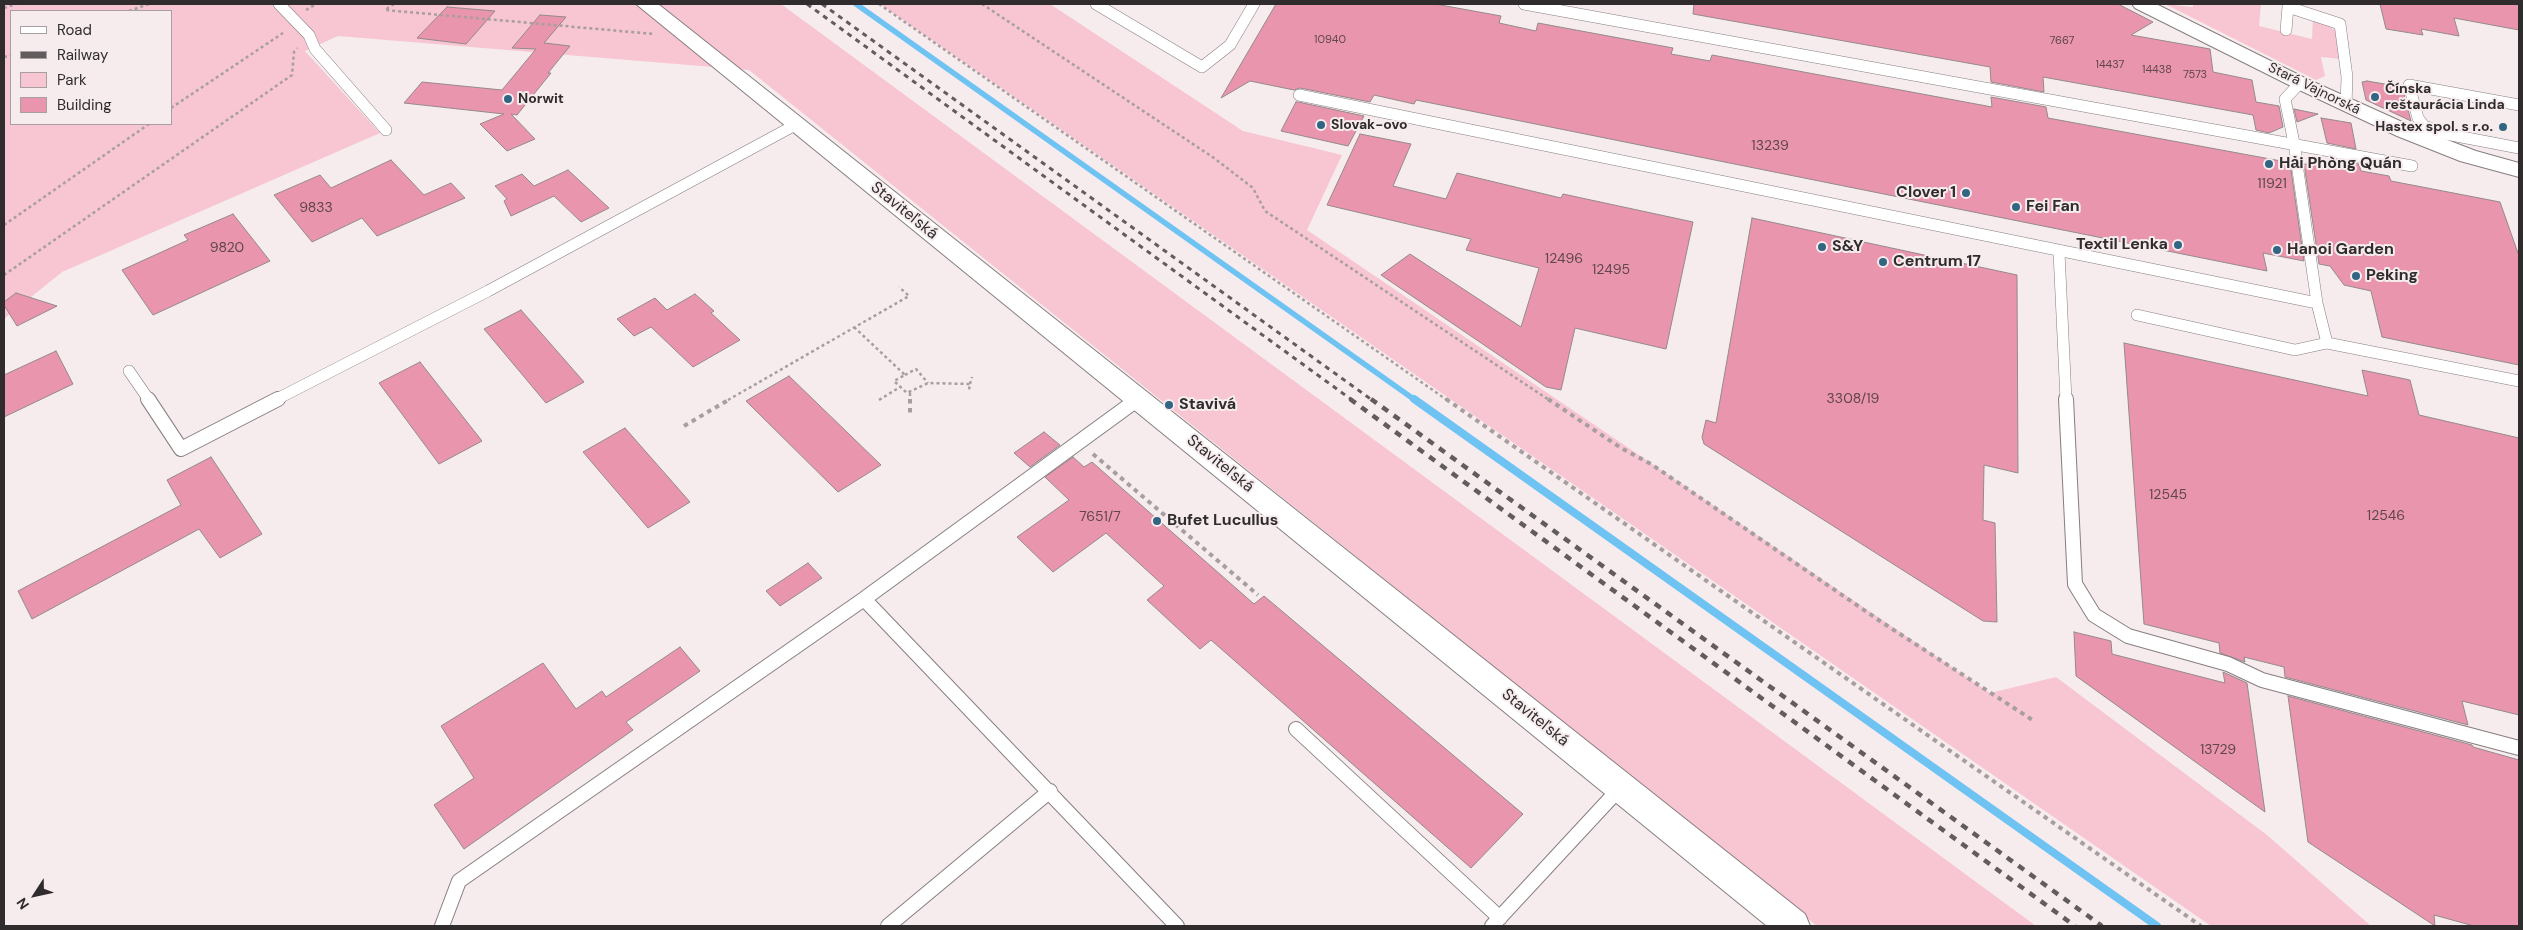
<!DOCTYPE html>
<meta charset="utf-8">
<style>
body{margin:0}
#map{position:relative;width:2523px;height:930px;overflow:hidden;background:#f6ecee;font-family:"DM Sans",sans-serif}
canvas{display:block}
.frame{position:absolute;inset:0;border:5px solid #302c2d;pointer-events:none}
.legend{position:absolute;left:10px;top:10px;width:162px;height:115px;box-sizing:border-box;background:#f6ecee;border:1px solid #a79fa1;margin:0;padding:6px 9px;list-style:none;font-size:15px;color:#302c2d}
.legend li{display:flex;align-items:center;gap:10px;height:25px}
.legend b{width:25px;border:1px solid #a79fa1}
.north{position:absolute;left:10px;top:870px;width:50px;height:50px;-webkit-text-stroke:4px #f6ecee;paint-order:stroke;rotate:235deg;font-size:14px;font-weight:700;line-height:20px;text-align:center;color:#302c2d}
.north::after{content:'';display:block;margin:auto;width:18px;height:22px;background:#302c2d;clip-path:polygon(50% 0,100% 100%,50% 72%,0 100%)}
</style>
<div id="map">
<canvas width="2523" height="930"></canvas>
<div class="frame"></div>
<ul class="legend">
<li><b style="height:6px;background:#fff"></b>Road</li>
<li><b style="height:6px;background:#625c5e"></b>Railway</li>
<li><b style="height:14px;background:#f8c5d2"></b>Park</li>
<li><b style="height:14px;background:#ea95ae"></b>Building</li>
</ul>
<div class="north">N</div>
</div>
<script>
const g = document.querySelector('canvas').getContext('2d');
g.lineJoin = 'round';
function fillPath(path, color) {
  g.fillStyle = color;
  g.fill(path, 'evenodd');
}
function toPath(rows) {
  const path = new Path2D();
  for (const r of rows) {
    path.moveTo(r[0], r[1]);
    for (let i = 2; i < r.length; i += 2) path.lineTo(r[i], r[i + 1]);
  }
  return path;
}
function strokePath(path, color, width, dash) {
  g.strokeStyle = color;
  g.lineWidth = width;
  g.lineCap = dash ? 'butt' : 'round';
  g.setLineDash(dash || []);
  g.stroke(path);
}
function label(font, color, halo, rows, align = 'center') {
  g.font = font + ' "DM Sans",sans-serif';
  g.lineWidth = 4;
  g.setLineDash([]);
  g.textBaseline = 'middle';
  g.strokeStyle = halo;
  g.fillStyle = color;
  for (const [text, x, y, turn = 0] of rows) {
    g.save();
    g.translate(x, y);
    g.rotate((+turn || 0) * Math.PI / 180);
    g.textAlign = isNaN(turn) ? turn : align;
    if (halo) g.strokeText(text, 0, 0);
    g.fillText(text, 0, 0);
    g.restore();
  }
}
fillPath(toPath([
 [4,4,781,4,2036,926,1817,926,749,70,338,36,305,51,380,133,62,272,4,319],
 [11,11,171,11,171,124,11,124],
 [880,4,1050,4,1243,131,1342,155,1307,230,1990,693,2056,677,2267,835,2371,926,2211,926],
 [2165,4,2193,7,2193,4,2261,4,2259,26,2312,39,2313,17,2335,30,2341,59,2321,57,2325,76,2316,80]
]), '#f8c5d2');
strokePath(toPath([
 [856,4,1415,400]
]), '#6fc3f3', 5.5);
strokePath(toPath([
 [1414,399,2157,926]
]), '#6fc3f3', 8);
const building = toPath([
 [1276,4,1435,4,1501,16,1499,23,1536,31,1538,23,1673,48,1671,54,1710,61,1712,55,1992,107,1991,97,2046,107,2048,118,2281,161,2281,163,2290,163,2304,261,2263,253,2267,271,1416,100,1414,104,1374,95,1370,102,1300,88,1294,90,1250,81,1221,98,1276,4],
 [1694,4,2118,4,2153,22,2131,35,2210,49,2213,72,2252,80,2256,102,2279,106,2283,127,2269,133,2256,130,2253,115,2043,77,2044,92,1991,82,1990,67,1693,14,1694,4],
 [2380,4,2519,4,2519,30,2454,18,2459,36,2421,29,2423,35,2386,29,2380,4],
 [447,7,495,11,466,44,417,38,447,7],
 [540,15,566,17,544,43,570,46,548,73,551,73,517,115,511,114,535,139,507,151,480,124,504,114,404,103,422,82,502,90,536,49,512,48,540,15],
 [2367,81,2402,87,2411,121,2366,100,2362,82,2367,81],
 [1296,102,1298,102,1364,116,1348,146,1281,131,1296,102],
 [2294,109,2318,114,2297,122,2294,109],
 [2321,118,2351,123,2356,149,2327,143,2321,118],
 [1360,134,1411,144,1393,186,1446,199,1457,173,1561,198,1563,194,1693,222,1666,349,1575,328,1561,390,1546,387,1381,275,1410,254,1521,327,1539,268,1466,250,1471,239,1327,205,1360,134],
 [2331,158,2359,164,2361,171,2389,176,2391,181,2500,202,2519,256,2519,365,2382,337,2371,291,2344,285,2330,266,2319,264,2304,164,2332,165,2331,158],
 [391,160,424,195,451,183,465,198,377,236,362,218,312,242,274,195,320,175,331,188,391,160],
 [568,170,609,208,581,222,554,196,511,216,504,201,507,199,495,186,522,174,534,186,568,170],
 [233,214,270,261,153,315,122,270,188,240,184,235,233,214],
 [1752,218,2017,275,2018,473,1984,465,1983,520,1995,523,1997,622,1983,621,1704,444,1702,437,1706,420,1716,423,1752,218],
 [16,293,57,306,17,326,4,305,4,302,16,293],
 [695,294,714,311,711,313,740,340,693,367,651,327,634,336,617,319,655,298,667,310,695,294],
 [521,310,584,382,546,403,484,329,521,310],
 [2124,343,2368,396,2362,370,2410,380,2419,415,2519,438,2519,715,2462,701,2468,725,2285,677,2284,667,2244,657,2245,662,2220,653,2219,643,2144,624,2124,343],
 [56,351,73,384,4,417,4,375,56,351],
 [420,362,482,441,439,464,379,383,420,362],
 [789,376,881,465,838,492,746,401,789,376],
 [625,428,690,502,648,528,583,452,625,428],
 [1044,432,1060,445,1030,467,1014,453,1044,432],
 [211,457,262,534,220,558,199,529,32,619,18,591,181,505,167,480,211,457],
 [1073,457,1084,467,1092,462,1254,604,1264,596,1523,814,1471,868,1211,640,1200,649,1147,600,1164,586,1106,533,1053,572,1017,537,1069,500,1045,477,1073,457],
 [808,563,822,578,780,606,766,591,808,563],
 [2074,632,2111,641,2112,654,2225,683,2223,672,2247,683,2265,812,2076,676,2074,632],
 [680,647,700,671,626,722,633,730,464,849,434,805,474,778,441,726,543,663,576,709,602,691,606,697,680,647],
 [2288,696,2472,745,2473,747,2519,760,2519,926,2474,926,2434,915,2435,926,2308,842,2288,696]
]);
fillPath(building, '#ea95ae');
strokePath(building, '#93898b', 1);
const serviceFar1 = toPath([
 [279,4,309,35,315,49,386,130],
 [1096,4,1202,67,1230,45,1254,4],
 [1524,4,2412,166],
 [2286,30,2288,7,2340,24,2347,77,2346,105],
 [1299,95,2317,303,2294,143,2285,99,2300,83],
 [2519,105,2409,85,2418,118,2424,126,2446,134,2519,148],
 [2059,252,2066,400],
 [2317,303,2327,343,2519,381],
 [2137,315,2295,350,2327,343],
 [129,371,149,400],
 [275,400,488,291,797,124],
 [1136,400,1138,399]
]);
const service = toPath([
 [148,399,181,449,278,399],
 [2066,399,2075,584,2094,615,2128,636,2228,664,2262,680,2519,748],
 [864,599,1177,926],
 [1296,729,1500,918],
 [442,926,459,881,864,599,1138,399],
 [888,926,1050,791],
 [1492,926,1621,787]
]);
const minor = toPath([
 [636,4,658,4,1805,914,1810,926,1767,926,636,4],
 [2132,4,2156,4,2307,79,2411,126,2476,151,2519,163,2519,177,2460,161,2397,136,2293,87,2135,8,2132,4]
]);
strokePath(serviceFar1, '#877e80', 12);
strokePath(service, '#877e80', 16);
strokePath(minor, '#877e80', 2);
strokePath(toPath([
 [394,4,385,10,654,34],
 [879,4,1447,400],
 [982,4,1214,158,1253,188,1265,211,1549,400],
 [4,8,16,4],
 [306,10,316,4],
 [129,11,149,4],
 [4,57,11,55],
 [171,108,283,33],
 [4,225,149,124],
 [4,275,292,75,294,52,297,48],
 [854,327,905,375,894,381,907,393,928,383,970,384,969,390],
 [905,375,916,369,928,383],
 [970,384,972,377],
 [910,393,910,400],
 [728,400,909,296,899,287],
 [879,400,900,387]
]), '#a69ea0', 2.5, [3, 3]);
strokePath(toPath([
 [910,399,910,416],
 [1446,399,2201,926],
 [1548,399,1621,448,1651,464,1880,621,2034,721],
 [684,426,730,399],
 [1093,454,1258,595]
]), '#a69ea0', 4, [4.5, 4.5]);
strokePath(serviceFar1, '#fff', 11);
strokePath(service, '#fff', 14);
fillPath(minor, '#fff');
strokePath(toPath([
 [807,4,1352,400],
 [822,4,1372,400]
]), '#625c5e', 3, [5, 5]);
strokePath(toPath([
 [1350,399,2075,926],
 [1371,399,2102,926]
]), '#625c5e', 4.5, [7, 7]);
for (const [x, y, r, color] of [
 [2375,97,5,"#316582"],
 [508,99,5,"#316582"],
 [1321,125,5,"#316582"],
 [2503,127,5,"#316582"],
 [2269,164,5,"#316582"],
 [1966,193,5,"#316582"],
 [2016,207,5,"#316582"],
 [2178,245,5,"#316582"],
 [1822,247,5,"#316582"],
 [2277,250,5,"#316582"],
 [1883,262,5,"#316582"],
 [2356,276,5,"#316582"],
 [1169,405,5,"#316582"],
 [1157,521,5,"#316582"]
]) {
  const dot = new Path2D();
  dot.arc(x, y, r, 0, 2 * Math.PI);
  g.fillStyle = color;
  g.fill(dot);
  strokePath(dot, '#f6ecee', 2);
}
label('11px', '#5e464d', null, [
 ["10940",1330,40],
 ["7667",2062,41],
 ["14437",2110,65],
 ["14438",2157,70],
 ["7573",2195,75]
]);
label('14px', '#302c2d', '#f6ecee', [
 ["Stará Vajnorská",2314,89,26]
]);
label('bold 14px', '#302c2d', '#f6ecee', [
 ["Čínska",2385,89],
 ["reštaurácia Linda",2385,105],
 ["Norwit",518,99],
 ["Slovak-ovo",1331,125],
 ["Hastex spol. s r.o.",2493,127,"right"]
], 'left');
label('14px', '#5e464d', null, [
 ["13239",1770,146],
 ["11921",2272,184],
 ["9833",316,208],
 ["9820",227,248],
 ["12496",1564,259],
 ["12495",1611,270],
 ["3308/19",1853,399],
 ["12545",2168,495],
 ["12546",2386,516],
 ["7651/7",1100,517],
 ["13729",2218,750]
]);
label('bold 16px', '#302c2d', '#f6ecee', [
 ["Hải Phòng Quán",2279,164],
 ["Clover 1",1956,193,"right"],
 ["Fei Fan",2026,207],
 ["Textil Lenka",2168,245,"right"],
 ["S&Y",1832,247],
 ["Hanoi Garden",2287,250],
 ["Centrum 17",1893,262],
 ["Peking",2366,276],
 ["Stavivá",1179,405],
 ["Bufet Lucullus",1167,521]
], 'left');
label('16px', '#302c2d', '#f6ecee', [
 ["Staviteľská",904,211,39],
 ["Staviteľská",1220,464,39],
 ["Staviteľská",1535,718,39]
]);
</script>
